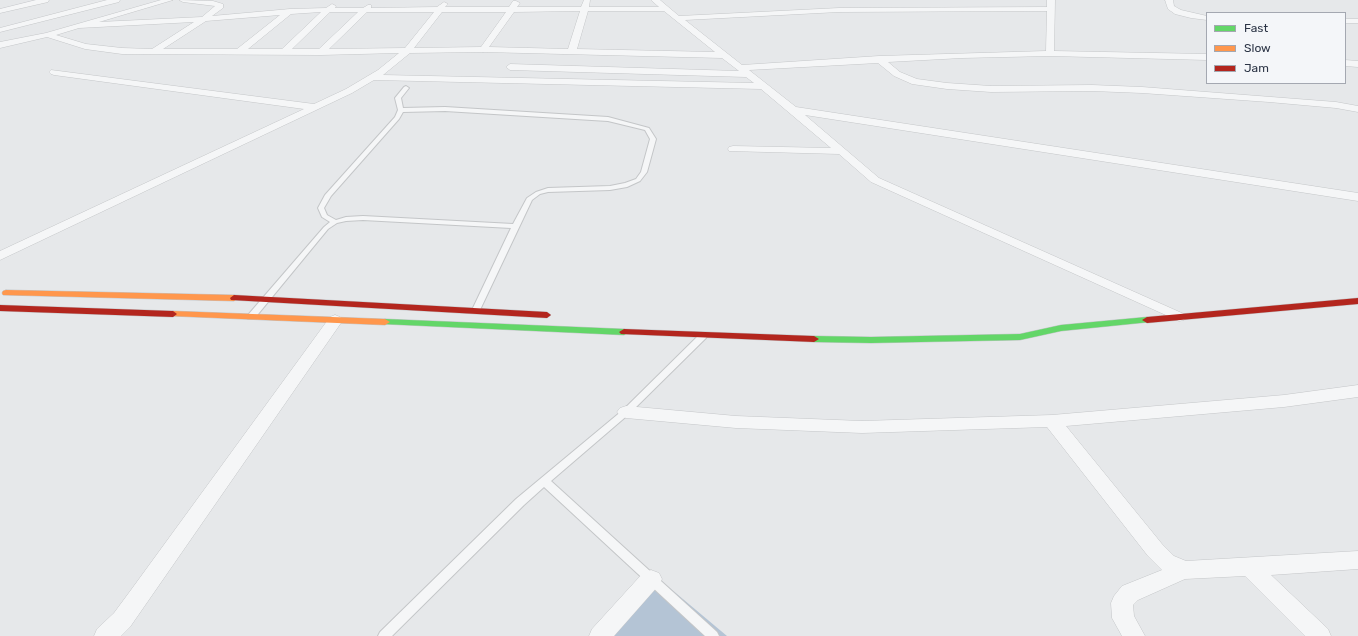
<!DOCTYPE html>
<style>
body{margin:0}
#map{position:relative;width:1358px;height:636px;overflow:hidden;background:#e6e8ea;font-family:Rubik,sans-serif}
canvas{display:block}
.legend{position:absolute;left:1206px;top:12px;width:140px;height:72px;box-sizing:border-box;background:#f4f6f9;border:1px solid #a4a8b1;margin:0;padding:5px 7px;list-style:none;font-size:12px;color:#2b3445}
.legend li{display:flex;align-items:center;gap:8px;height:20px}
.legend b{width:20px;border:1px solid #a4a8b1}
</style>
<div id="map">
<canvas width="1358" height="636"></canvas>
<ul class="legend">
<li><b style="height:5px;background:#63d668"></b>Fast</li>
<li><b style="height:5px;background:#ff974d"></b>Slow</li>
<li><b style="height:5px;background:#b3261e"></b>Jam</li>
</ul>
</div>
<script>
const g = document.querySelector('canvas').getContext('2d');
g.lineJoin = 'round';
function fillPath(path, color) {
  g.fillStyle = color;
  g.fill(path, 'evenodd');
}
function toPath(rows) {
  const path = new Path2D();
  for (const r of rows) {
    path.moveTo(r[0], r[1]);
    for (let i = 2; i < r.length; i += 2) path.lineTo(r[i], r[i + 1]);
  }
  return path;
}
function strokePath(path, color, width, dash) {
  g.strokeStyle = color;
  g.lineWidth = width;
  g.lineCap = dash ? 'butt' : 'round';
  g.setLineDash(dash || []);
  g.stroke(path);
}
fillPath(toPath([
 [659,579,727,636,608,636]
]), '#b4c4d5');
const lane = toPath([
 [406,86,409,88,401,98,403,108,445,107,608,117,649,128,656,139,647,172,640,181,627,187,610,190,548,192,540,194,532,200,479,312,476,312,472,310,511,228,363,220,346,221,337,223,328,229,254,319,248,319,247,317,248,315,324,227,330,222,322,217,318,208,325,195,395,117,398,110,395,98,404,87,406,86],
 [445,111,608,121,645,130,650,139,641,172,636,179,625,183,610,186,548,188,536,192,527,198,513,224,363,216,346,217,336,220,327,215,324,208,331,196,399,119,403,112,445,111],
 [703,333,707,336,706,338,629,414,551,481,717,632,719,636,705,636,544,487,524,505,392,636,378,636,380,632,516,499,623,410,700,334,703,333]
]);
const street = toPath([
 [36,0,49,0,48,2,0,13,0,9,36,0],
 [107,0,120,0,119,2,0,32,0,28,107,0],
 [161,0,173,0,99,22,202,17,215,6,183,2,179,0,213,1,223,4,223,8,212,16,290,9,326,8,332,4,336,6,335,8,363,8,368,5,371,5,371,8,437,7,444,2,448,4,445,7,509,7,513,1,516,1,520,3,517,7,581,7,584,0,590,0,589,7,659,7,651,0,660,0,679,16,839,8,1047,7,1047,0,1055,0,1054,51,1207,54,1207,60,1050,56,962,58,888,62,900,72,917,79,947,83,991,86,1092,85,1142,87,1336,102,1358,106,1358,112,1336,108,1269,102,1142,93,1092,91,991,92,947,89,912,84,894,76,878,63,749,70,796,107,1358,193,1358,201,805,115,879,178,1184,314,1186,317,1184,320,1179,321,871,182,839,154,729,151,728,149,729,147,733,146,831,148,761,89,374,80,352,93,0,260,0,251,304,109,54,75,51,74,49,72,51,70,314,104,346,89,378,70,399,53,321,55,122,54,85,49,47,37,0,48,0,42,46,33,161,0],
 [580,11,568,49,489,47,514,12,580,11],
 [588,11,664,11,715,52,577,49,588,11],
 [1047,11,1046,51,879,56,742,65,685,20,839,12,1047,11],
 [321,12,282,49,248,49,291,14,321,12],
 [330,12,358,12,319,49,292,49,330,12],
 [367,12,434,12,405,48,329,49,367,12],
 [442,12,506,12,481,47,414,48,442,12],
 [280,15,237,49,163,49,206,21,280,15],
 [194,22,152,49,122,48,86,44,56,35,79,28,194,22],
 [483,52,722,58,739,71,510,64,506,67,510,70,746,77,754,83,383,75,410,53,483,52],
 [1165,0,1173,0,1174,6,1181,10,1207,16,1207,20,1191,18,1175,14,1168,9,1165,0],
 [1345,19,1358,19,1358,23,1345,23,1345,19],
 [1345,60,1358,61,1358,67,1345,66,1345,60],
 [335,315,340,317,343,320,130,627,121,636,94,636,97,629,114,613,131,590,330,317,335,315],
 [1358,385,1358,397,1284,407,1066,426,1162,544,1174,556,1186,561,1358,551,1358,569,1271,575,1328,629,1331,636,1305,636,1245,576,1185,579,1138,600,1133,605,1134,616,1145,636,1122,636,1112,618,1111,603,1114,596,1122,586,1162,570,1148,556,1047,427,862,433,736,428,626,418,620,416,617,412,620,408,626,406,736,416,862,421,1052,415,1284,395,1358,385],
 [651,570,659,573,662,579,659,585,614,636,589,636,592,629,643,573,651,570]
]);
const fast = toPath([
 [1147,317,1150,318,1152,320,1150,322,1061,331,1020,340,871,343,814,342,809,339,814,336,871,337,1020,334,1061,325,1147,317],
 [385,319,624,329,629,332,624,335,382,324,380,322,385,319]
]);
const slow = toPath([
 [6,290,234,295,238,298,234,301,3,295,2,293,3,291,6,290],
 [173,311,385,319,390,322,385,325,170,316,169,314,170,312,173,311]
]);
const jam = toPath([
 [234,295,547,312,551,315,547,318,231,300,230,298,234,295],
 [1358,298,1358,304,1147,323,1142,320,1147,317,1358,298],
 [0,305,173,311,177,314,173,317,0,311,0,305],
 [624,329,814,336,819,339,814,342,621,334,619,332,624,329]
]);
strokePath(lane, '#c4c6c8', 2);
strokePath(street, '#c4c6c8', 1);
strokePath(fast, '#c2c5c8', 1);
strokePath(slow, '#c2c5c8', 1);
strokePath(jam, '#c2c5c8', 1);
fillPath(lane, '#f5f6f7');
fillPath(street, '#f5f6f7');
fillPath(fast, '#63d668');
fillPath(slow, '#ff974d');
fillPath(jam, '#b3261e');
</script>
